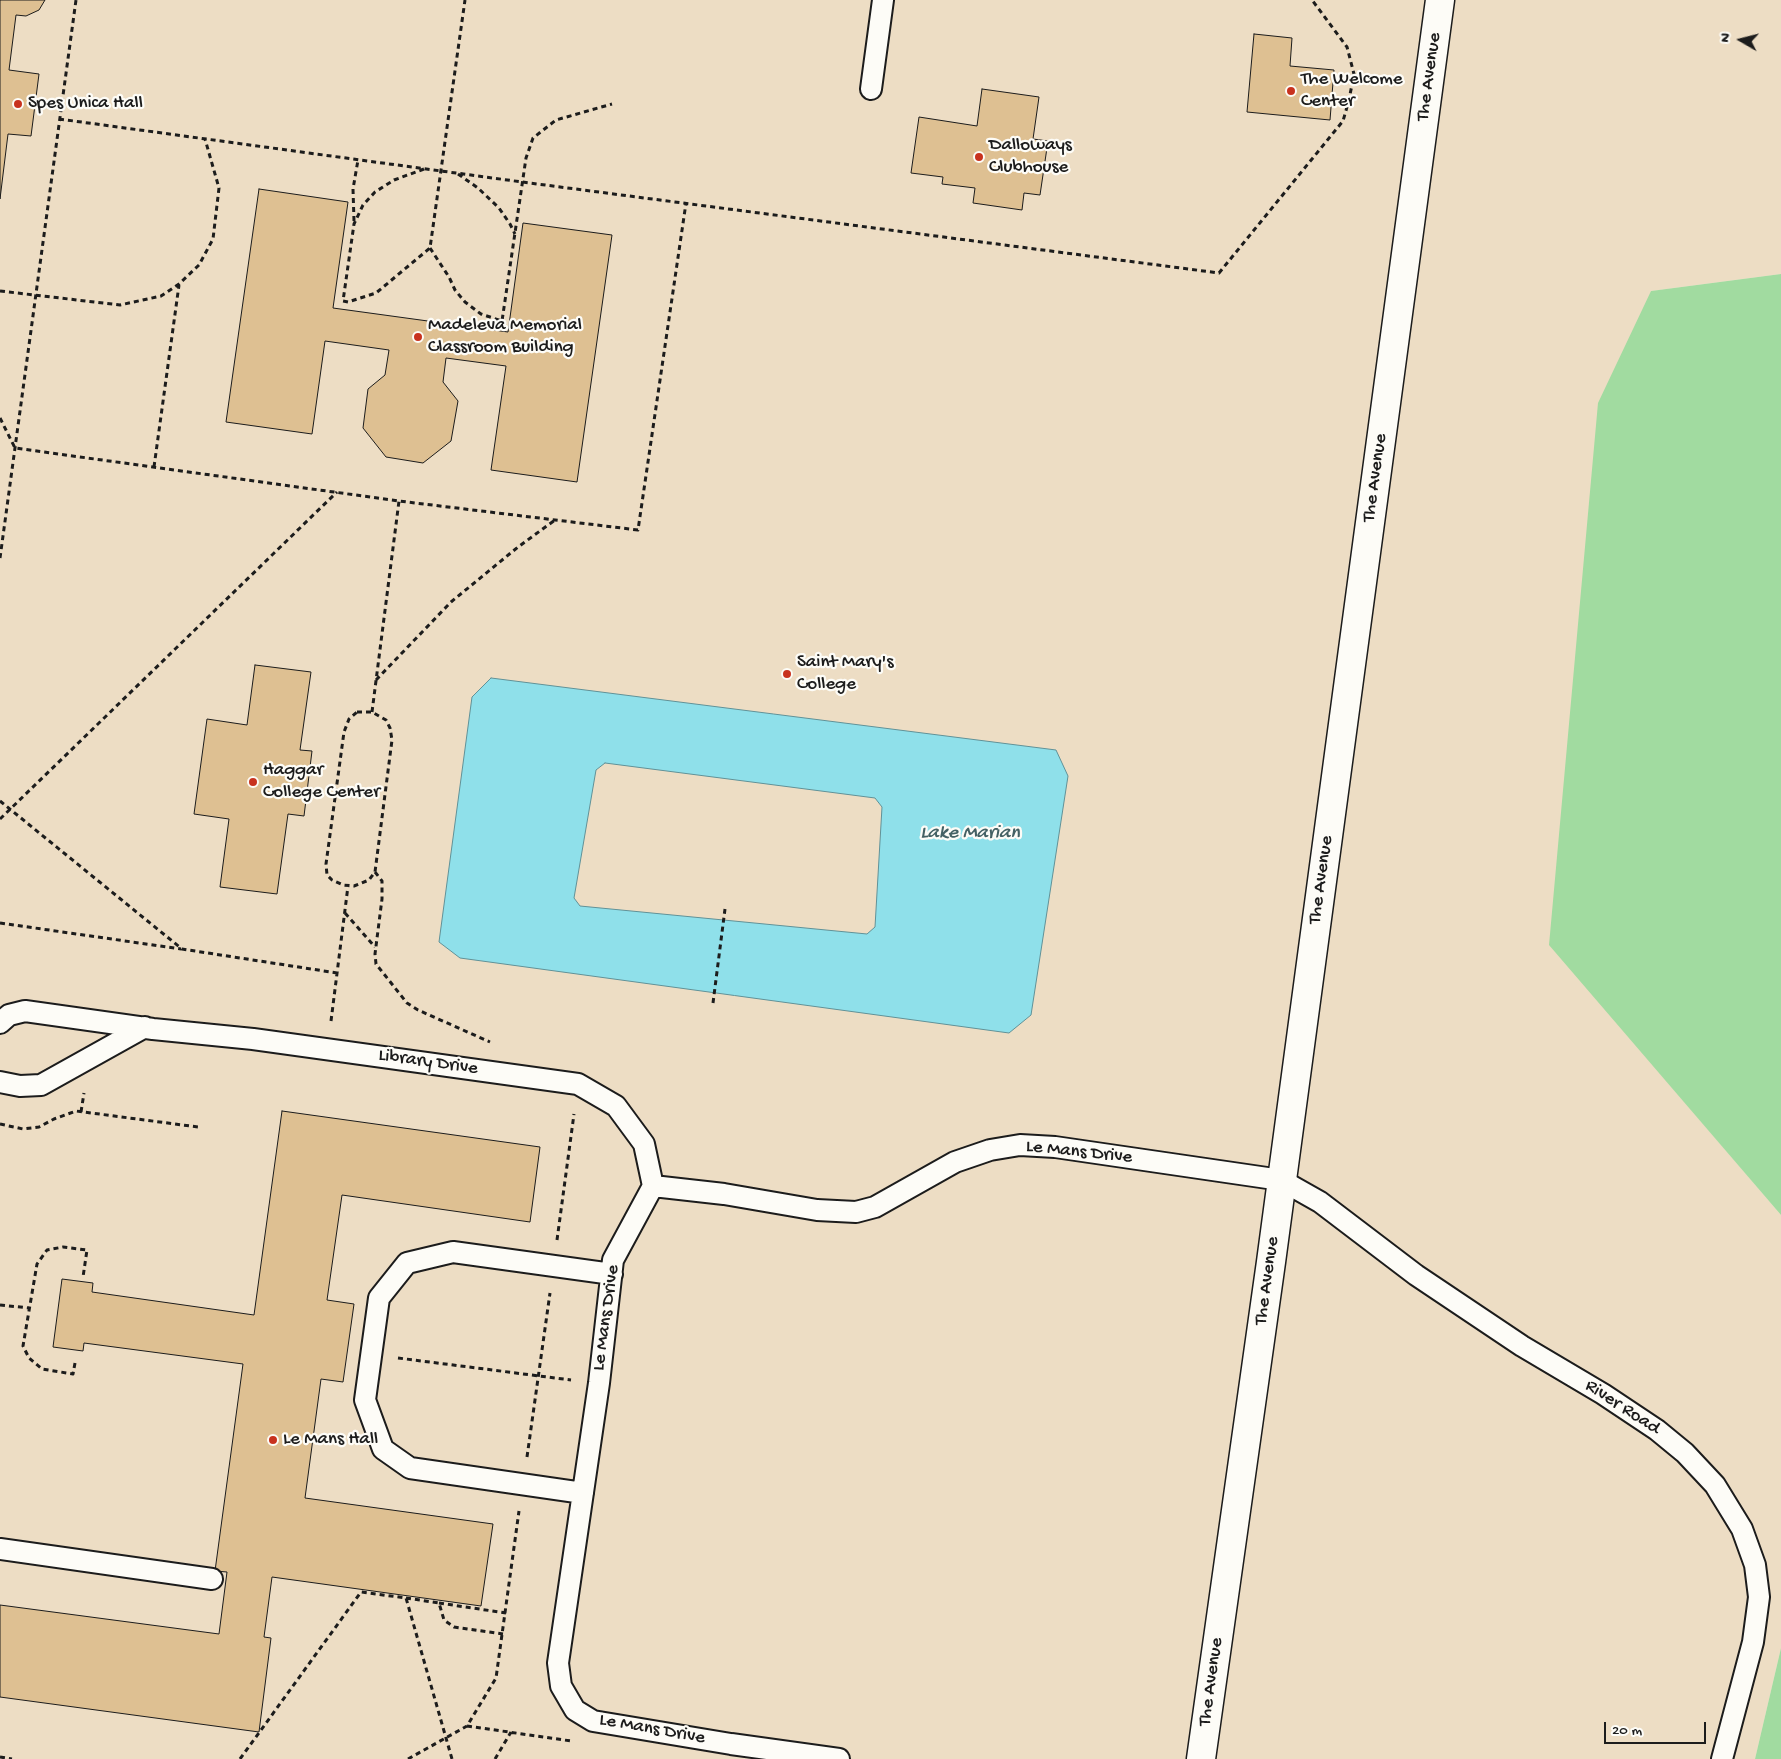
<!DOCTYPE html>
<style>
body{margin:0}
#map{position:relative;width:1781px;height:1759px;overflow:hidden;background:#f4ead9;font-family:"Gochi Hand",sans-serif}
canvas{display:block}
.north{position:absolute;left:1716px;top:15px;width:50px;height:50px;-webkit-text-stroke:4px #fdfcf7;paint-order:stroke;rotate:278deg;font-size:14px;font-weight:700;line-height:20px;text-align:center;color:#1c1c1c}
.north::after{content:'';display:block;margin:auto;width:18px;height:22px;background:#1c1c1c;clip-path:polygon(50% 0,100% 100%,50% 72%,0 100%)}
.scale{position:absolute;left:1604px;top:1722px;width:102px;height:22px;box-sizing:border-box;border:2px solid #1c1c1c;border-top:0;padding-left:6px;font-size:15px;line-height:18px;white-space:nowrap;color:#1c1c1c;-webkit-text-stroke:4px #fdfcf7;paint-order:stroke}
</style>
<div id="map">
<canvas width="1781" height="1759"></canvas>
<div class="north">N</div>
<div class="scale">20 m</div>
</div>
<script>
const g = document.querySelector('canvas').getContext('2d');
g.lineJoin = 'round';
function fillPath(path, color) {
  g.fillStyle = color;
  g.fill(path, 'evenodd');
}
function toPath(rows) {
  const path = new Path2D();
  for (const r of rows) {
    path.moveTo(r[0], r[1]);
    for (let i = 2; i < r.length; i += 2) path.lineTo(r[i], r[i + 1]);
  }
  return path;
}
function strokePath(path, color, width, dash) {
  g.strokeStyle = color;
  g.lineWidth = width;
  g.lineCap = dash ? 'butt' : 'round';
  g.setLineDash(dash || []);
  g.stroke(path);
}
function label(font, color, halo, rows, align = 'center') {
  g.font = font + ' "Gochi Hand",sans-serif';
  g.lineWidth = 4.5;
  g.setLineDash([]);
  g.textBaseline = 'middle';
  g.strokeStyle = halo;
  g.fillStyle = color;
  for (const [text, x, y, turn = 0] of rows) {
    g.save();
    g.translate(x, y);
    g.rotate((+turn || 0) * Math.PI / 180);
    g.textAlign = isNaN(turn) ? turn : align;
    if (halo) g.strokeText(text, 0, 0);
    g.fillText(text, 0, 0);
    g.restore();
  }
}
fillPath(toPath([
 [0,0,1781,0,1781,274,1651,291,1550,944,1781,1215,1781,1648,1755,1759,0,1759]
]), '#edddc4');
fillPath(toPath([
 [1781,274,1781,1215,1549,945,1598,403,1651,291],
 [1781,1648,1781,1759,1755,1759]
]), '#a1dba0');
const water = toPath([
 [491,678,1056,750,1068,776,1031,1015,1009,1033,460,958,439,942,472,697,491,678],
 [605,763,875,798,882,807,875,927,867,934,580,906,574,898,596,770,605,763]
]);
fillPath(water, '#8fe0ea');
strokePath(water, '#619298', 1);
const building = toPath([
 [0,0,45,0,39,10,26,16,16,15,9,70,39,74,31,136,8,134,0,199,0,0],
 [1254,34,1292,38,1290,66,1334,70,1330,120,1247,112,1254,34],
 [982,89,1039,97,1033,139,1048,141,1040,195,1024,193,1022,210,973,203,975,188,942,184,943,177,911,173,919,117,977,126,982,89],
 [259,189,348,202,333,308,508,332,523,223,612,235,577,482,491,470,506,366,446,358,443,382,458,401,451,441,423,463,386,457,363,428,368,389,385,375,389,350,325,341,312,434,226,422,259,189],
 [255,665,311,672,300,750,312,751,304,816,288,814,277,894,220,887,229,819,194,814,207,719,247,725,255,665],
 [282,1111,540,1147,530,1222,342,1195,327,1300,354,1304,343,1382,321,1379,305,1498,493,1524,481,1606,272,1577,264,1637,271,1638,259,1732,0,1697,0,1605,219,1634,227,1572,215,1571,243,1364,84,1343,83,1351,53,1347,62,1279,93,1283,92,1292,254,1315,282,1111]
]);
fillPath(building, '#dec092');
strokePath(building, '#1c1c1c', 1);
const lane = toPath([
 [871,89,883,0],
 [0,1023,9,1015,25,1011,153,1029,253,1039,578,1084,616,1106,644,1144,653,1186],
 [0,1082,20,1086,41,1085,145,1027],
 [583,1493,410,1468,383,1449,365,1400,379,1298,407,1263,453,1252,612,1274],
 [0,1549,212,1579],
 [839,1759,731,1744,593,1721,575,1710,561,1686,558,1663,599,1383,613,1260,653,1186,724,1194,817,1210,856,1212,875,1207,955,1162,990,1150,1020,1145,1055,1147,1281,1180,1320,1202,1416,1275,1522,1346,1603,1394,1657,1430,1685,1453,1715,1485,1742,1529,1755,1565,1759,1597,1753,1642,1722,1759]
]);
const street = toPath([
 [1201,1759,1271,1262,1440,0]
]);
strokePath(lane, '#1c1c1c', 24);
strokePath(street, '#1c1c1c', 31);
strokePath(toPath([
 [59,119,522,182,1219,273,1343,121,1349,100,1354,74,1347,47,1312,0],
 [424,169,394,180,375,192,363,205,354,224,343,301,348,302,376,293,430,248,465,0],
 [458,174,478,188,499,208,510,224,515,234],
 [354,221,353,189,358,160],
 [430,248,449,277,455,290,465,302,481,314,502,321,526,158,533,138,556,120,612,104],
 [0,291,120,305,161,296,179,284,199,265,213,239,219,188,205,139],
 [0,418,15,448,399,501,638,530,686,203],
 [154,467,179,285],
 [0,558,76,0],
 [376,680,451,602,518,547,555,520],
 [357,712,372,712,386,720,390,728,392,740,375,872,369,880,354,886,343,885,332,880,327,875,326,864,344,732,349,719,357,712],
 [372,712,399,501],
 [0,801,182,949,337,973],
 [0,819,337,492],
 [375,872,382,881,382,899,375,954,376,964,407,1003,418,1010,490,1042],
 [345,913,375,947],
 [0,923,181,949],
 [713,1003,725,909],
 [331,1021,348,886],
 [81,1112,84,1093],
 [0,1124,23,1129,39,1127,54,1119,76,1111,198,1127],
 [557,1240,574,1114],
 [0,1305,29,1308],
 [398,1358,571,1380],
 [75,1363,73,1374,42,1369,29,1358,23,1346,37,1264,47,1250,63,1247,87,1250,83,1277],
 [527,1457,550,1293],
 [406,1598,439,1603,444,1620,454,1627,503,1634],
 [439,1603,506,1613],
 [467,1726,571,1741],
 [0,1757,12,1759],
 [240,1759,361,1592,406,1598,452,1759],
 [408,1759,467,1726,496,1678,519,1511],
 [495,1759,511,1732]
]), '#1c1c1c', 3, [5, 4]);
strokePath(lane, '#fdfcf7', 20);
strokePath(street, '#fdfcf7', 28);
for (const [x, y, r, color] of [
 [1291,91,5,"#c8321e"],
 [18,104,5,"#c8321e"],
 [979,157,5,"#c8321e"],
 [418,337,5,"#c8321e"],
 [787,674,5,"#c8321e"],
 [253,782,5,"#c8321e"],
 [273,1440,5,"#c8321e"]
]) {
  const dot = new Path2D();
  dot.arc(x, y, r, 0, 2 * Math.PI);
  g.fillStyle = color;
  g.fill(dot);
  strokePath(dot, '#fdfcf7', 2);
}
label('19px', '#1c1c1c', '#fdfcf7', [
 ["The Avenue",1430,77,-82],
 ["The Avenue",1376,478,-82],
 ["The Avenue",1322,880,-82],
 ["Library Drive",428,1063,8],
 ["Le Mans Drive",1079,1153,6],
 ["The Avenue",1268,1281,-82],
 ["Le Mans Drive",607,1318,-82],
 ["River Road",1622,1408,33],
 ["The Avenue",1212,1682,-82],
 ["Le Mans Drive",652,1730,10]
]);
label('19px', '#1c1c1c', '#fdfcf7', [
 ["The Welcome",1301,80],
 ["Center",1301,102],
 ["Spes Unica Hall",28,104],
 ["Dalloways",989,146],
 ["Clubhouse",989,168],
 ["Madeleva Memorial",428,326],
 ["Classroom Building",428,348],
 ["Saint Mary's",797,663],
 ["College",797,685],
 ["Haggar",263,771],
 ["College Center",263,793],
 ["Le Mans Hall",283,1440]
], 'left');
label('italic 20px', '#446164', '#fdfcf7', [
 ["Lake Marian",970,834]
]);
</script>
